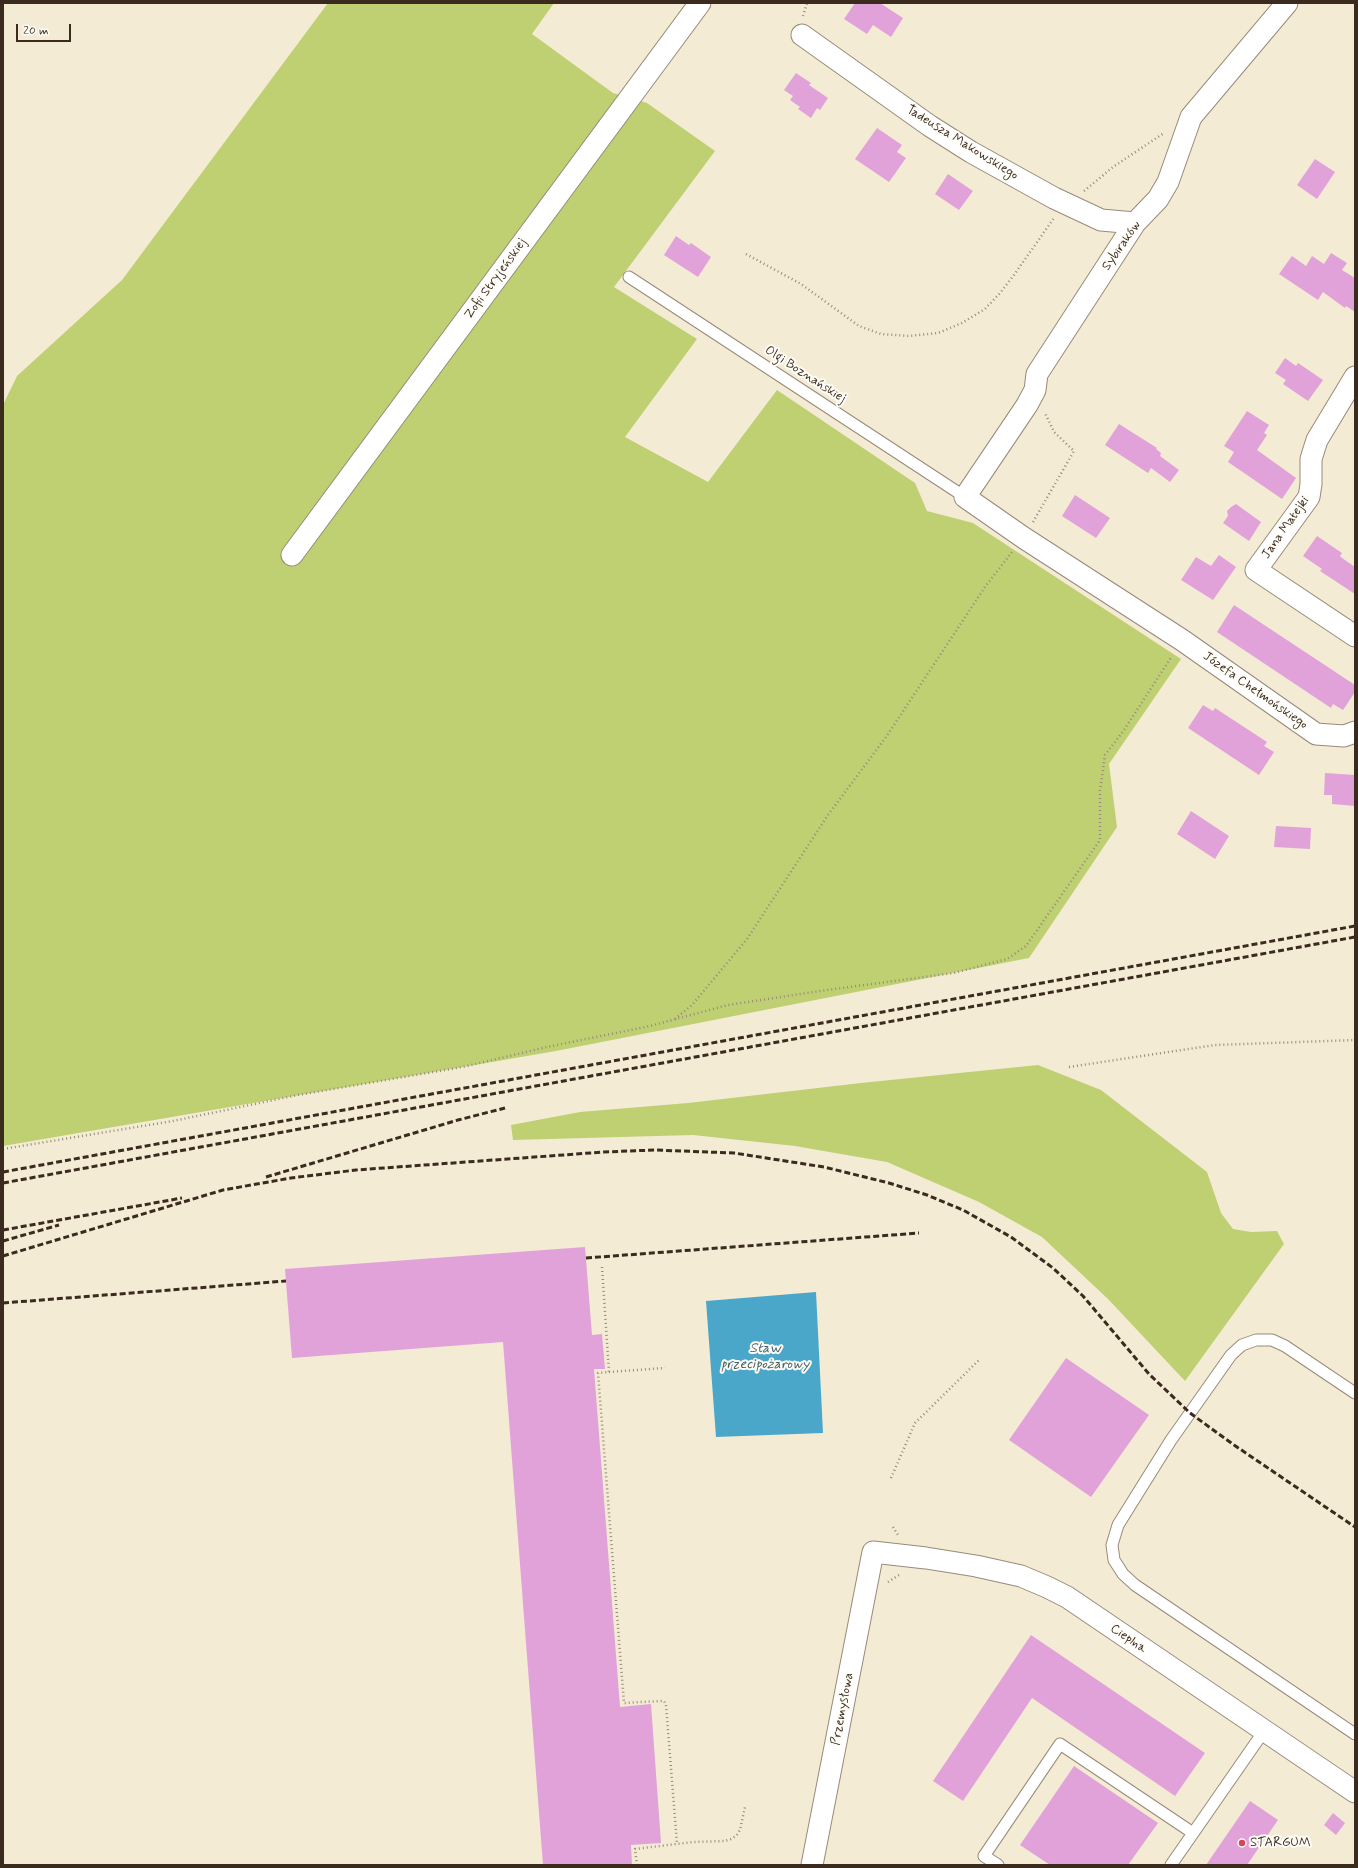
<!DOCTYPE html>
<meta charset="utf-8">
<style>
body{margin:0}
#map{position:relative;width:1358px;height:1868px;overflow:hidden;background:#f4ebd5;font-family:Mynerve,sans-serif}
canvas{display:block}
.frame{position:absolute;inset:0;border:4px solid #3b2a1e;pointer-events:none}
.scale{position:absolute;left:16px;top:24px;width:55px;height:18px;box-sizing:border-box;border:2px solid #3b2a1e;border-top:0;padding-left:5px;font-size:12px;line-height:14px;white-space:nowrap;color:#3b2a1e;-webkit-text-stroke:3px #fdfcf7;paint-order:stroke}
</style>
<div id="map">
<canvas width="1358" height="1868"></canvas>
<div class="frame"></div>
<div class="scale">20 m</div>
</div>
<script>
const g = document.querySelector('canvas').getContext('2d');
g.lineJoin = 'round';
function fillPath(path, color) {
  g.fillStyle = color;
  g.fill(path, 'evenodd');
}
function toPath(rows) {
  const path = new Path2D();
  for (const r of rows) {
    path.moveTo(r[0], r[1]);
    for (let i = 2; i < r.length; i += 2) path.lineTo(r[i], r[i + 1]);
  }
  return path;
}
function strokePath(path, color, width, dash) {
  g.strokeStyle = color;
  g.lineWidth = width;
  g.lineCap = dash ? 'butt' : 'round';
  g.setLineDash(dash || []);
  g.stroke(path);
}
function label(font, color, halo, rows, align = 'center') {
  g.font = font + ' Mynerve,sans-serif';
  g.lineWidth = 4;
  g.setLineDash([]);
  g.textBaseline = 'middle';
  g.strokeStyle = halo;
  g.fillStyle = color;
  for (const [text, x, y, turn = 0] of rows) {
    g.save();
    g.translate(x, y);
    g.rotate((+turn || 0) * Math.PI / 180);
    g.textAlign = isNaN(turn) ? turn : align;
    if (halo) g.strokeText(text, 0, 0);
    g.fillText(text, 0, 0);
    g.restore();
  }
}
fillPath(toPath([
 [328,3,554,3,532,34,613,93,647,103,715,151,614,287,697,339,625,437,708,482,777,390,915,483,927,511,973,523,1181,659,1109,764,1117,827,1029,958,556,1051,3,1146,3,405,17,376,122,280],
 [1038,1065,1101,1090,1207,1172,1221,1213,1233,1229,1251,1232,1277,1231,1284,1244,1185,1381,1108,1299,1042,1237,979,1202,887,1162,795,1146,693,1135,513,1140,511,1125,580,1112,688,1103,861,1083]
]), '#bfd073');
fillPath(toPath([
 [816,1292,823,1433,716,1437,706,1301]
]), '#4ba7ca');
fillPath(toPath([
 [855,3,880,3,903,18,891,37,873,25,867,34,844,19],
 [796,73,811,83,809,85,828,98,820,110,817,108,811,118,798,109,800,107,790,100,793,96,784,90],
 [877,128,902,145,897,152,906,158,889,182,855,159],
 [1315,159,1335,172,1317,199,1297,185],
 [948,174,973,191,959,210,935,194],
 [676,236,689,245,691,243,711,257,698,277,664,255],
 [1331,253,1347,263,1342,270,1355,278,1355,312,1346,306,1345,308,1323,292,1318,300,1279,274,1292,256,1306,266,1312,256,1324,264],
 [1285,358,1296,366,1298,363,1323,380,1308,401,1283,384,1286,380,1275,373],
 [1247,411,1269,425,1264,433,1267,435,1257,450,1296,478,1282,499,1228,462,1234,452,1224,446],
 [1119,424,1157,448,1156,449,1161,453,1160,456,1179,470,1170,482,1151,468,1148,473,1105,445],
 [1075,495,1110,518,1096,538,1062,516],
 [1236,504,1261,522,1249,541,1223,523,1228,516,1227,511,1231,507],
 [1317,536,1342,553,1340,556,1342,558,1355,567,1355,594,1320,571,1322,569,1303,556],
 [1219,555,1236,567,1213,600,1181,580,1196,557,1211,566],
 [1234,605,1355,685,1355,692,1343,710,1333,704,1331,708,1217,632],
 [1203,705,1213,711,1215,708,1267,742,1264,746,1274,752,1259,775,1188,728],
 [1325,773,1355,775,1355,806,1332,804,1332,795,1324,795],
 [1191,811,1229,836,1215,859,1177,834],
 [1276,826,1311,828,1310,849,1274,847],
 [585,1247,592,1335,602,1334,605,1369,594,1369,620,1707,651,1704,661,1843,631,1845,632,1865,543,1865,503,1342,292,1358,285,1269],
 [1066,1358,1149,1415,1091,1497,1009,1440],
 [1031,1635,1205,1753,1175,1796,1032,1698,963,1801,933,1781],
 [1074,1766,1158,1823,1128,1865,1050,1865,1020,1845],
 [1250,1801,1278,1820,1247,1865,1206,1865],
 [1333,1813,1345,1823,1336,1835,1324,1825]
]), '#e1a2d9');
const lane = toPath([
 [629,277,965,497],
 [1355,1393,1285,1346,1272,1340,1256,1340,1242,1345,1231,1355,1171,1440,1118,1525,1112,1545,1114,1560,1123,1574,1135,1585,1355,1734],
 [998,1865,984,1856,1060,1744,1193,1833],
 [1171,1865,1264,1731]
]);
const street = toPath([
 [1287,3,1191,117,1168,182,1158,199,1135,223,1037,374,1035,390,1027,405,965,497,1024,538,1182,640,1316,734,1344,736,1355,732],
 [802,35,930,126,971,152,1054,198,1101,220,1135,223],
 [1355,377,1317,440,1311,459,1311,484,1309,497,1256,570,1355,636],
 [292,555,700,3],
 [812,1865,873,1552,926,1558,976,1566,1021,1576,1047,1587,1067,1597,1355,1792]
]);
strokePath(lane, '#988a7a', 13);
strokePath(street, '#988a7a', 23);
strokePath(toPath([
 [803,16,807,3],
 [1084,191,1113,167,1164,133],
 [746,254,801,284,859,326,881,334,909,336,938,333,962,323,985,309,1000,293,1014,275,1054,218],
 [1033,522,1074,451,1054,432,1045,413],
 [675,1019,692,1005,747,939,828,815,886,737,985,587,1012,552],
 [1069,1067,1215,1045,1355,1040],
 [3,1149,173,1121,298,1095,463,1067,547,1047,650,1026,728,1005,827,990,954,973,1007,959,1026,946,1100,840,1100,791,1105,755,1124,730,1172,656],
 [602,1267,609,1372,598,1373,624,1703,661,1701,664,1701,666,1705,677,1844],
 [609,1372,665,1368],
 [891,1478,915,1423,979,1360],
 [893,1527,898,1535],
 [888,1582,899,1575],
 [637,1865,635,1849,693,1842,725,1841,731,1839,736,1836,740,1830,745,1807]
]), '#988a7a', 2.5, [1, 3]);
strokePath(lane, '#fff', 11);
strokePath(street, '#fff', 21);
strokePath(toPath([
 [3,1172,1355,926],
 [266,1177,458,1120,505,1108],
 [3,1183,1355,937],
 [3,1230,182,1198],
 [3,1241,59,1225],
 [3,1256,223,1190,291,1178,356,1170,604,1152,655,1150,734,1153,824,1167,889,1183,927,1195,963,1210,1011,1237,1053,1268,1083,1296,1149,1374,1190,1413,1234,1445,1355,1527],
 [586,1258,919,1233],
 [3,1303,286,1281]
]), '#3b2a1e', 3, [6, 3]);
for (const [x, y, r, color] of [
 [1242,1843,4,"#d1495b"]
]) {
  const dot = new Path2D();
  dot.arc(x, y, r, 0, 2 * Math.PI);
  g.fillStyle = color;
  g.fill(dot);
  strokePath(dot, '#fdfcf7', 1.5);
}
label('13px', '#3b2a1e', '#fdfcf7', [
 ["Tadeusza Makowskiego",962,143,32],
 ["Sybiraków",1122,246,-55],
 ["Zofii Stryjeńskiej",496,279,-54],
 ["Olgi Boznańskiej",805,375,33],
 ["Jana Matejki",1286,528,-55],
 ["Józefa Chełmońskiego",1255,691,35],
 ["Cieplna",1128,1639,34],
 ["Przemysłowa",843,1709,-79]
]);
label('13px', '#3b2a1e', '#fdfcf7', [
 ["STARGUM",1250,1843]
], 'left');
label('italic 14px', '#415c63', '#fdfcf7', [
 ["Staw",765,1349],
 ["przecipożarowy",765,1365]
]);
</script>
